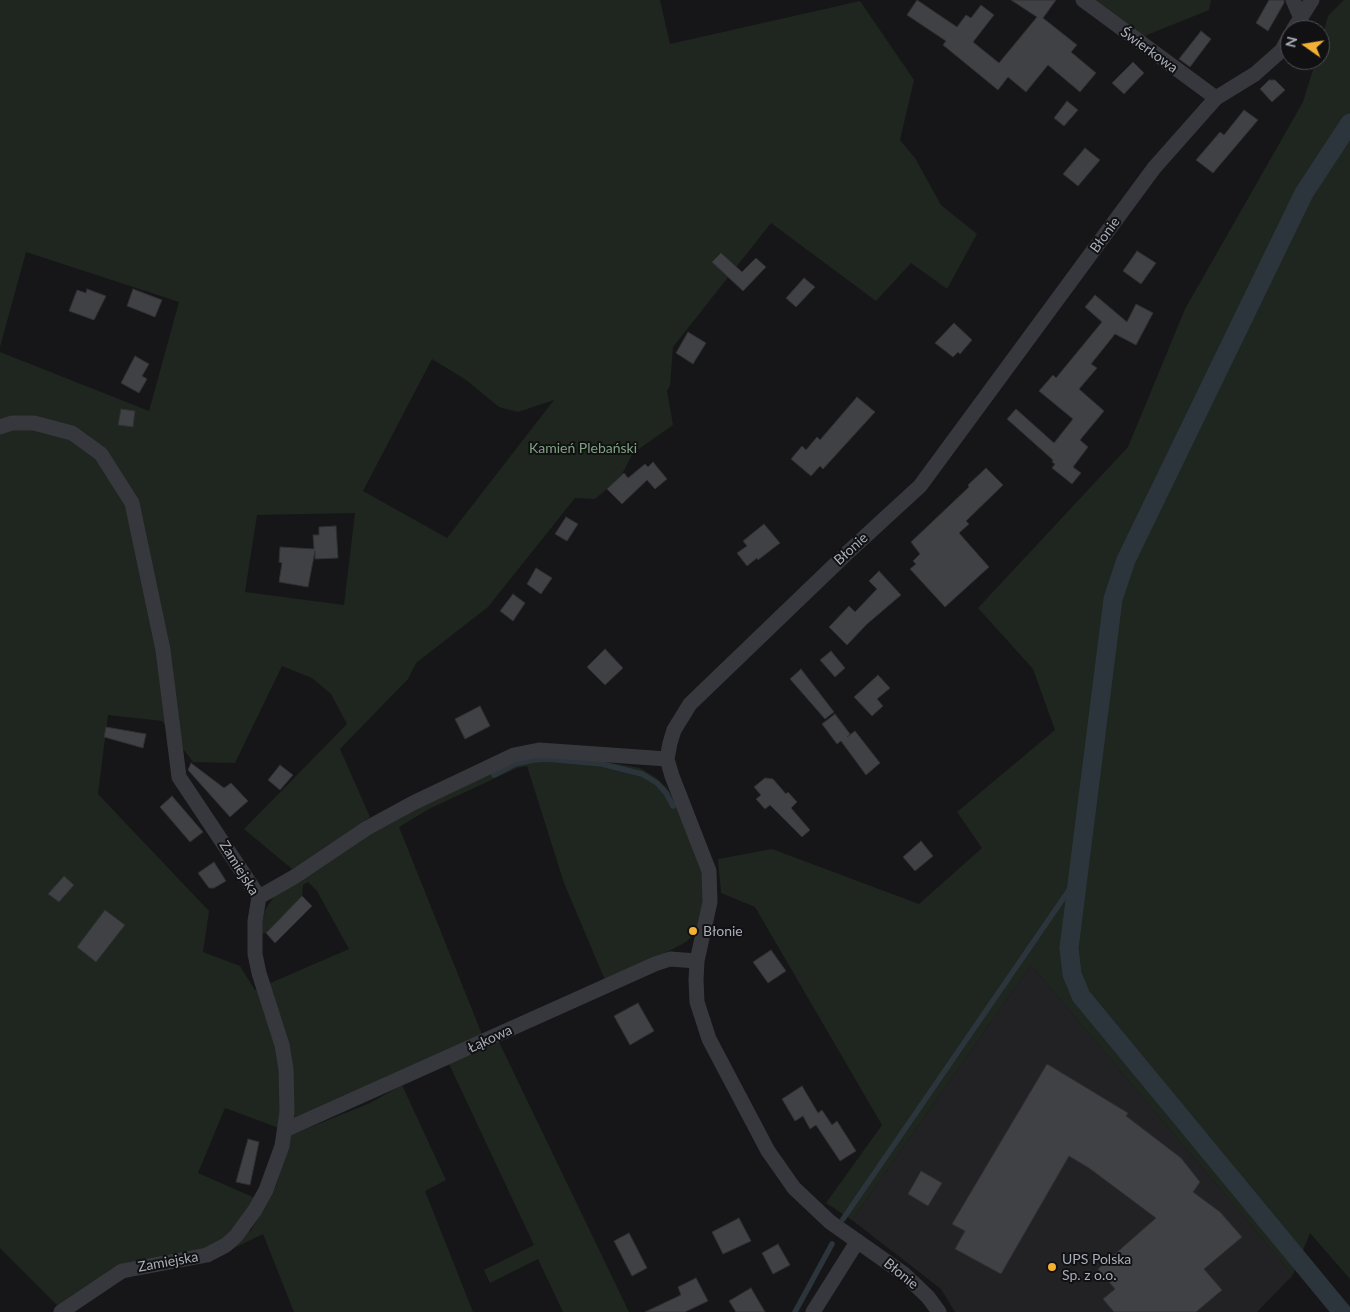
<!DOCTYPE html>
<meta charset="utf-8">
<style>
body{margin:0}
#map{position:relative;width:1350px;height:1312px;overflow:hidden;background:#161618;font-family:Lato,sans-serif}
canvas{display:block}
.north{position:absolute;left:1280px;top:20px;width:50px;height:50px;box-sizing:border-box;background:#111113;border:1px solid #4d4f55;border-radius:50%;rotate:283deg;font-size:14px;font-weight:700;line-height:20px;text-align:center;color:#a8adb8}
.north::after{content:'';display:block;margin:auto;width:18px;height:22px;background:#f2b134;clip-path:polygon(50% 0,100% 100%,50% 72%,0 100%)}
</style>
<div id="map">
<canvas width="1350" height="1312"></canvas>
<div class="north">N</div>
</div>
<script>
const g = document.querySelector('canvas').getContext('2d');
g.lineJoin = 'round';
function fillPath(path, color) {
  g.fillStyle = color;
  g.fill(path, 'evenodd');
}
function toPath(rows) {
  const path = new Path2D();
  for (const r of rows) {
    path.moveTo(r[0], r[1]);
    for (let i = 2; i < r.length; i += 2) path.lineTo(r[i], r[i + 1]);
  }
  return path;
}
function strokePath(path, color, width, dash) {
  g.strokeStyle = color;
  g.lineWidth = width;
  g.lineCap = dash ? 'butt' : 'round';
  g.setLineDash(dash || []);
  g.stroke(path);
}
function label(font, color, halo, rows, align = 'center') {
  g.font = font + ' Lato,sans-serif';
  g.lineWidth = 4;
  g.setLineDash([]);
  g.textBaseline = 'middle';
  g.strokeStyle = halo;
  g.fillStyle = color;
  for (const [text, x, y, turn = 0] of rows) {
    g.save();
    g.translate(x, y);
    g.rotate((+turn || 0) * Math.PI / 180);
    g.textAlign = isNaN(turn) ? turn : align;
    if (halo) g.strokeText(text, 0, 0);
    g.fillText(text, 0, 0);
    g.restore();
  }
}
fillPath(toPath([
 [1031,965,1293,1275,1257,1312,955,1312,941,1289,852,1220]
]), '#222225');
fillPath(toPath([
 [0,0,660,0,670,44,860,1,914,80,900,140,915,158,941,205,977,234,947,289,911,263,876,301,771,223,673,347,670,386,667,391,673,425,633,453,620,478,595,499,575,498,488,607,416,663,408,679,340,749,370,817,292,869,244,829,347,724,331,694,312,678,282,666,235,763,193,762,162,721,108,715,98,794,209,911,203,952,240,966,255,990,259,989,280,1053,283,1106,279,1128,225,1108,198,1173,255,1198,244,1216,250,1232,276,1186,291,1135,370,1103,402,1085,446,1180,425,1191,473,1312,294,1312,263,1234,224,1253,142,1273,108,1284,64,1312,0,1248,0,352,149,411,179,302,26,252,0,347],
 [432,359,466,380,499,407,518,412,554,400,447,538,363,491],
 [355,513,344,605,245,592,257,515],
 [1093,0,1211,0,1209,10,1142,37],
 [1344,0,1350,0,1350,1279,1310,1233,1293,1275,1031,965,852,1220,826,1203,882,1125,755,907,721,893,718,859,772,849,919,904,982,848,957,812,1055,730,1033,669,978,608,1128,447,1185,309,1303,102,1316,60,1320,60,1320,45,1328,16],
 [544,756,584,758,640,768,655,777,667,788,675,801,698,857,704,881,704,899,696,932,686,942,671,950,605,980,564,883,527,766,517,768,429,809,399,827,483,1037,290,1123,268,984,349,949,317,891,308,882,303,885,302,896,266,933,259,934,265,910,275,895,353,841,432,798,518,760],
 [499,1042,629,1312,563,1312,538,1259,490,1283,484,1270,534,1245,449,1064]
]), '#1e261f');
strokePath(toPath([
 [494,775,515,764,533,760,547,759,602,764,642,774,657,783,666,793,673,806],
 [843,1219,1078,877],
 [795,1312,832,1244]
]), '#2c353c', 5.5);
strokePath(toPath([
 [1342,1312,1081,996,1072,974,1069,948,1113,599,1126,560,1304,193,1350,123]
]), '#2c353c', 19);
const building = toPath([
 [917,0,957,27,966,15,971,18,981,5,994,15,973,42,999,63,1037,17,1011,0,1056,0,1043,18,1077,45,1071,52,1096,73,1080,92,1048,65,1026,92,1008,77,998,90,943,45,946,41,907,15,917,0],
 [1269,0,1284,0,1284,3,1268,31,1256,23,1269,0],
 [1201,31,1211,39,1190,67,1179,59,1201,31],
 [1133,62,1144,73,1124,94,1112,83,1133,62],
 [1269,80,1275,80,1285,90,1272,102,1260,89,1269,80],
 [1067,101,1078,110,1064,126,1054,118,1067,101],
 [1244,110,1258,120,1213,173,1196,160,1220,132,1224,135,1244,110],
 [1085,148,1100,160,1078,186,1063,174,1085,148],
 [1137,251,1156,263,1141,284,1123,271,1137,251],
 [721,253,742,272,756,258,766,267,743,291,712,262,721,253],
 [804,278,815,287,796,307,786,298,804,278],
 [87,289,106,296,94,320,69,311,77,290,86,293,87,289],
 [133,289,162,300,155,317,127,306,133,289],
 [1095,295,1127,322,1136,304,1153,313,1136,345,1115,334,1091,364,1097,368,1079,389,1104,411,1080,440,1088,447,1073,467,1081,473,1072,484,1052,468,1055,464,1052,462,1053,460,1007,419,1016,409,1054,443,1073,419,1039,391,1053,375,1056,378,1102,322,1085,307,1095,295],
 [954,323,972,340,960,354,958,352,953,357,935,343,954,323],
 [688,332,706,343,693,364,676,353,688,332],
 [135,356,149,364,142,376,147,379,139,393,121,383,135,356],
 [857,397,875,412,823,469,820,466,811,476,791,459,802,446,806,450,817,437,820,440,857,397],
 [121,409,135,411,133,427,118,425,121,409],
 [653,462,667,479,655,489,647,480,622,504,607,489,624,473,628,478,645,464,648,467,653,462],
 [986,468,1003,485,966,521,969,524,959,533,989,567,945,607,910,569,916,564,913,561,920,554,911,542,969,487,968,485,986,468],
 [566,517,578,524,567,541,555,534,566,517],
 [764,524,780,543,758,560,757,558,747,566,737,553,747,546,743,541,764,524],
 [336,526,338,558,315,559,315,551,308,587,279,582,282,563,279,562,280,547,314,549,313,535,319,535,319,527,336,526],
 [536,568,552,578,541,594,527,584,536,568],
 [879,571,901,595,867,624,847,645,829,627,849,606,855,612,877,589,869,581,879,571],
 [513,594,525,603,513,621,500,611,513,594],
 [605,649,623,668,605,685,587,667,605,649],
 [831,651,845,668,835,677,820,660,831,651],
 [801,669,834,712,825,719,790,679,801,669],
 [878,675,890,688,877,699,883,706,872,716,854,697,878,675],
 [480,706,490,726,465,739,455,719,480,706],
 [835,714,850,734,847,737,855,731,880,763,866,775,841,741,837,744,822,724,835,714],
 [106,727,146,734,143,748,104,737,106,727],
 [191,763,224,788,231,783,248,801,230,817,188,770,191,763],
 [280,765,293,775,280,790,268,780,280,765],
 [765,778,773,779,786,794,788,792,797,802,791,808,810,830,802,837,770,805,765,809,756,799,761,795,754,787,765,778],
 [172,796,203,832,190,842,160,807,172,796],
 [921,841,933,856,915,871,903,857,921,841],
 [214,862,226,881,214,888,209,888,198,873,214,862],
 [64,876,74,885,59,902,48,894,64,876],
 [302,896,312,906,275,943,266,933,302,896],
 [105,910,125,925,96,962,77,947,105,910],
 [771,950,786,971,768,983,753,962,771,950],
 [638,1003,654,1031,630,1045,614,1016,638,1003],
 [1047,1064,1128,1113,1126,1116,1181,1158,1200,1182,1193,1192,1220,1212,1242,1237,1204,1269,1222,1290,1196,1312,1114,1312,1103,1299,1115,1289,1098,1269,1156,1218,1089,1168,1069,1156,1001,1274,955,1249,965,1231,952,1224,1047,1064],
 [802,1086,818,1113,822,1110,832,1125,837,1121,856,1151,840,1161,816,1125,810,1129,803,1116,795,1121,782,1099,802,1086],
 [248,1139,259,1142,250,1185,236,1182,248,1139],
 [921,1171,942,1183,928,1206,908,1194,921,1171],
 [739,1218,751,1241,723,1254,712,1232,739,1218],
 [629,1233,647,1268,632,1276,614,1241,629,1233],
 [778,1244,790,1265,773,1274,762,1253,778,1244],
 [696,1278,708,1301,685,1312,645,1312,681,1295,678,1287,696,1278],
 [751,1288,765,1312,736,1312,729,1301,751,1288]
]);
fillPath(building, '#404145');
strokePath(building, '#303034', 1);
strokePath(toPath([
 [1083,0,1216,98],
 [1293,0,1300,16],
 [1293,30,1312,0],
 [0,427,12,423,34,423,72,433,101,454,132,503,163,650,179,777,259,897,255,921,255,954,259,973,282,1045,286,1069,287,1112,282,1146,266,1190,255,1210,236,1236,226,1245,207,1255,122,1271,61,1312],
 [259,897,294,877,367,828,413,803,514,755,539,750,667,759],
 [285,1130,655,964,670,959,697,961],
 [813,1312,857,1242],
 [939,1312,928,1297,904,1274,830,1222,794,1188,768,1151,709,1039,697,1002,696,980,697,961,710,902,709,871,672,776,667,759,670,743,674,730,690,704,846,554,920,486,1154,168,1216,98,1255,74,1282,50,1290,35]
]), '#37383d', 15);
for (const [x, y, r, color] of [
 [693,931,5,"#f2b134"],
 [1052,1267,5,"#f2b134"]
]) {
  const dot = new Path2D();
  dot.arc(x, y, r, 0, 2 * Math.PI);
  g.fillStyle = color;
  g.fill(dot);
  strokePath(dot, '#111113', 2);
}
label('14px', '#a8adb8', '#111113', [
 ["Świerkowa",1149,50,36],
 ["Błonie",1105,235,-54],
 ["Błonie",851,549,-42],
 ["Zamiejska",239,868,58],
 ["Łąkowa",490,1039,-25],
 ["Zamiejska",168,1262,-10],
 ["Błonie",901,1274,39]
]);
label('14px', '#7fa381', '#111113', [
 ["Kamień Plebański",583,448]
]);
label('14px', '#a8adb8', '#111113', [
 ["Błonie",703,931],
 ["UPS Polska",1062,1259],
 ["Sp. z o.o.",1062,1275]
], 'left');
</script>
